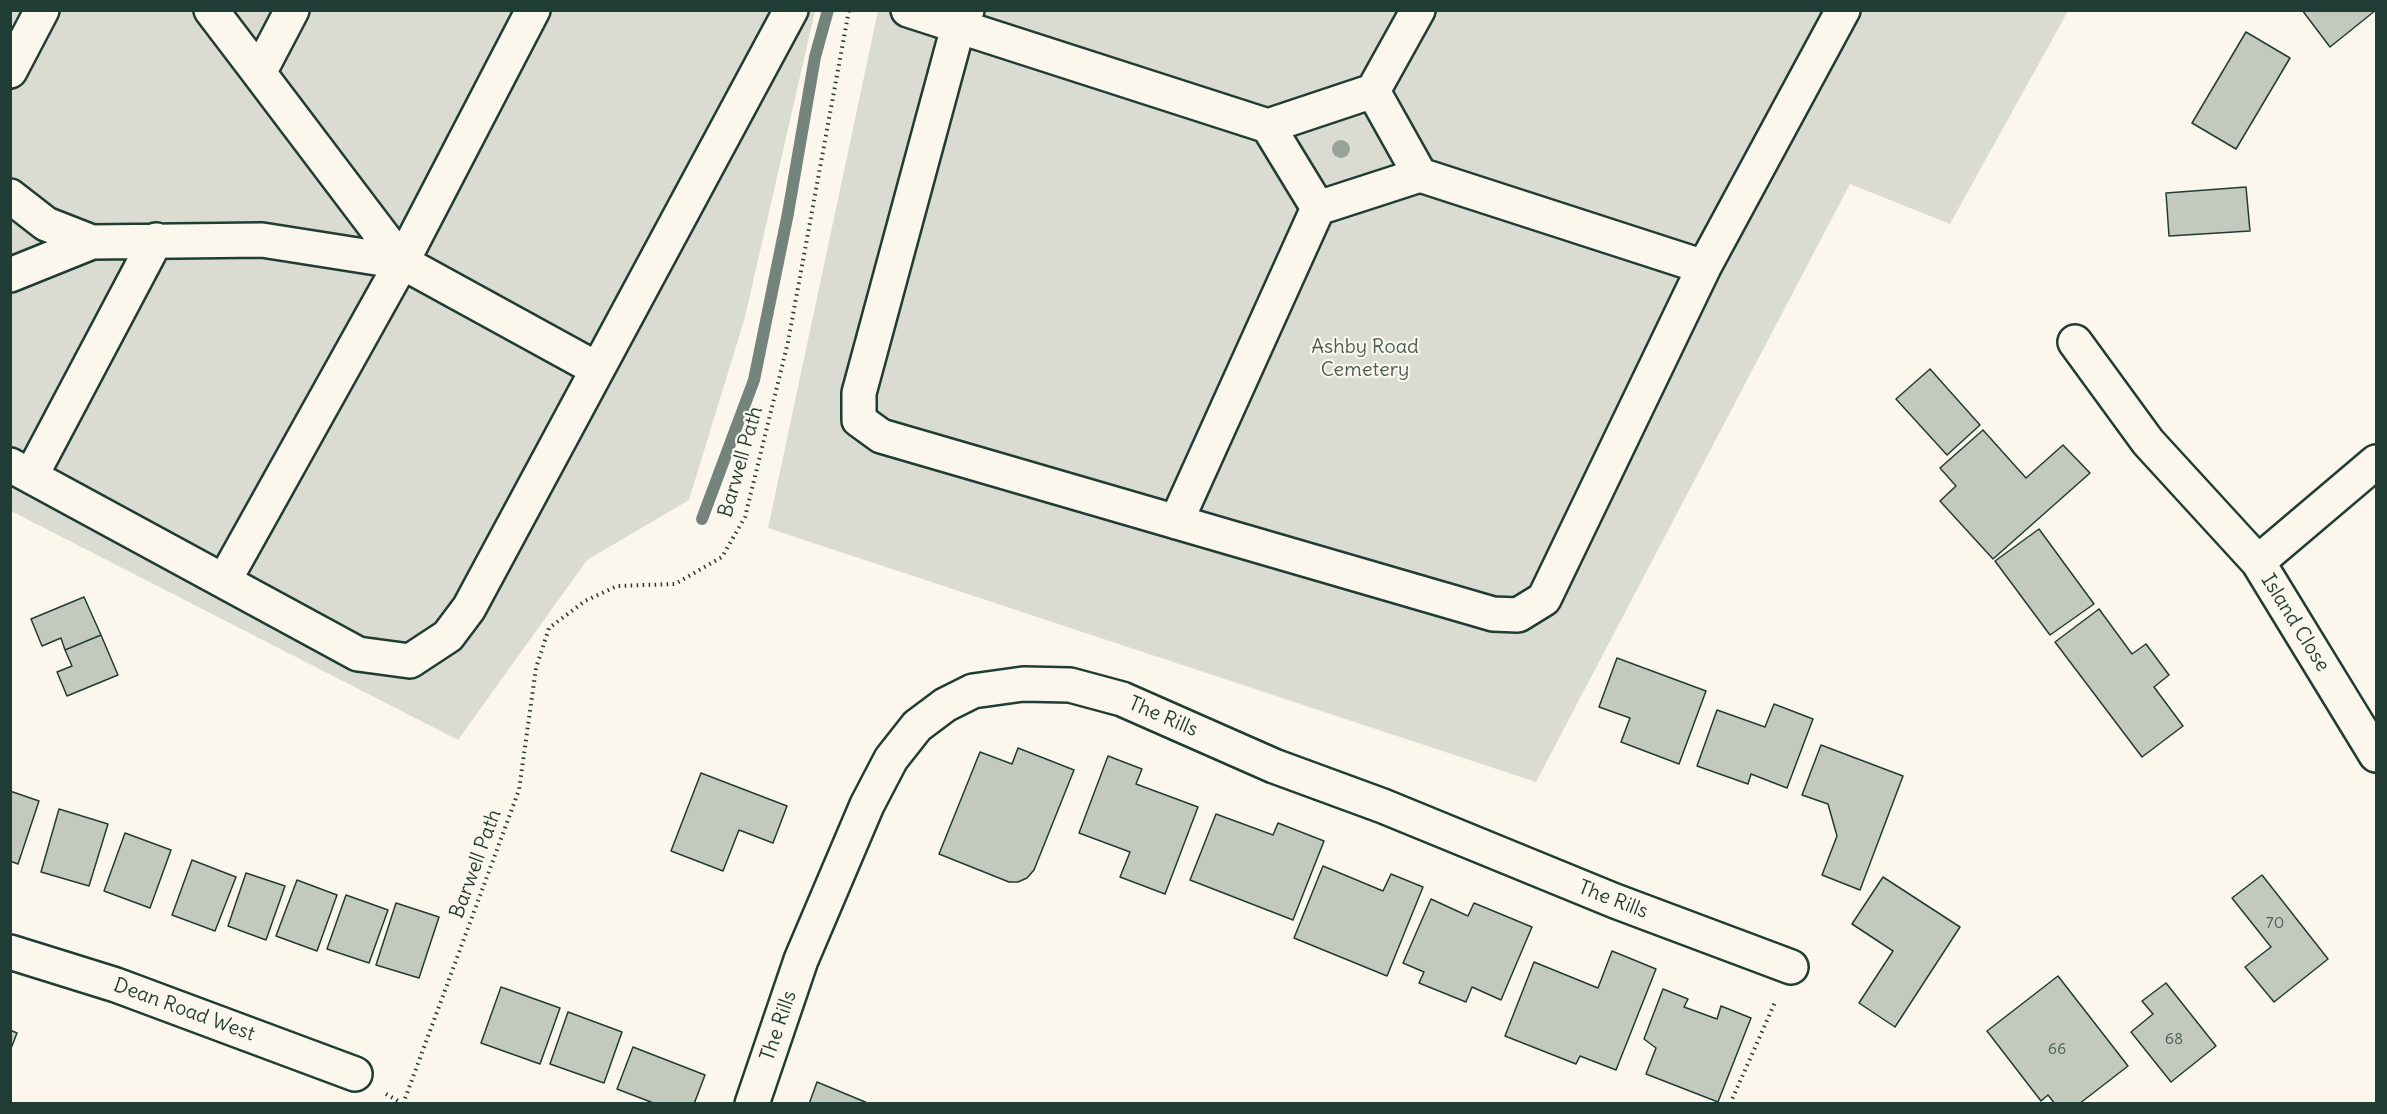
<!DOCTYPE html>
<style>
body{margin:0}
#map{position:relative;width:2387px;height:1114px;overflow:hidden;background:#fbf7ec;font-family:Delius,sans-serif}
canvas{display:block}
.frame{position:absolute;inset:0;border:12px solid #1f3d34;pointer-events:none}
</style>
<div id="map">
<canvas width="2387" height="1114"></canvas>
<div class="frame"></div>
</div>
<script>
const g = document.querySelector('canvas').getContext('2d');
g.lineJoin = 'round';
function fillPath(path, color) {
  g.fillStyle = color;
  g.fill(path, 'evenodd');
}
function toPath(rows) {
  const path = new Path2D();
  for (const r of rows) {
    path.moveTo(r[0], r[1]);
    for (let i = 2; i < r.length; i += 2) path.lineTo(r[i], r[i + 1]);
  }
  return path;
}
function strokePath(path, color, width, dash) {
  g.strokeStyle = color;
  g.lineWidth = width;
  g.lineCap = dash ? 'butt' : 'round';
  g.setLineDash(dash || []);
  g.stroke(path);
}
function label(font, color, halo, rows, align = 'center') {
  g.font = font + ' Delius,sans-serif';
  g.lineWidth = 4.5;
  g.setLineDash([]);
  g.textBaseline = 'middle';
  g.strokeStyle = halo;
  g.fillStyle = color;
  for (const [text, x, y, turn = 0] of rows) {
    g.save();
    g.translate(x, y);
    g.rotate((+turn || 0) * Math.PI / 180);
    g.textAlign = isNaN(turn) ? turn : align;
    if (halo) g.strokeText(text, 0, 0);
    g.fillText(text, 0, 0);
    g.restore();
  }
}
fillPath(toPath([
 [10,11,815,11,745,317,689,500,587,560,458,740,11,511],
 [878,11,2068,11,1950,224,1850,184,1536,782,768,528]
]), '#dbdcd1');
strokePath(toPath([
 [702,519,754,380,788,213,815,57,828,10]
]), '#74847b', 12);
const building = toPath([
 [2302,10,2376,10,2330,47,2302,10],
 [2246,32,2290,58,2236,149,2192,123,2246,32],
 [2246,187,2250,231,2169,236,2166,193,2246,187],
 [1930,369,1980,425,1947,455,1896,399,1930,369],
 [1983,430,2026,478,2063,445,2090,473,1993,559,1940,501,1956,486,1940,468,1983,430],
 [2039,529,2094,604,2050,635,1995,561,2039,529],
 [84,597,101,635,65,650,61,638,42,646,31,619,84,597],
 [2099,609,2132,654,2146,644,2169,675,2154,687,2183,726,2142,757,2055,642,2099,609],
 [101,635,118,675,67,696,57,672,72,666,65,650,101,635],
 [1617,658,1706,691,1679,764,1621,742,1630,718,1599,707,1617,658],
 [1774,704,1813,719,1787,788,1751,774,1748,784,1697,766,1717,710,1765,727,1774,704],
 [1821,745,1903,776,1860,890,1822,875,1837,836,1828,804,1802,795,1821,745],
 [1018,748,1074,770,1034,870,1027,878,1018,882,1009,882,939,854,980,752,1012,764,1018,748],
 [1108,756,1142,769,1136,784,1198,807,1165,894,1120,877,1130,852,1079,833,1108,756],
 [701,773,787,806,773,843,739,830,723,871,671,851,701,773],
 [10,791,39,801,18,864,10,861,10,791],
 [59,809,108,824,89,886,41,872,59,809],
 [1216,814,1273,835,1278,823,1324,841,1293,920,1190,880,1216,814],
 [125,833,171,850,150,908,104,891,125,833],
 [192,860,236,877,215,931,172,915,192,860],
 [1323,866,1383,891,1391,874,1423,887,1387,976,1294,938,1323,866],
 [246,873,285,886,266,940,228,926,246,873],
 [2262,875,2328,959,2274,1002,2245,967,2271,947,2232,898,2262,875],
 [1883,877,1960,927,1895,1027,1859,1003,1893,951,1852,924,1883,877],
 [297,880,337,895,317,951,276,936,297,880],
 [346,895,388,910,369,963,327,949,346,895],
 [1431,899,1468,916,1474,903,1532,927,1501,1000,1472,987,1466,1002,1419,983,1424,972,1403,963,1431,899],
 [396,903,439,917,419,978,376,965,396,903],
 [1612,951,1656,969,1616,1070,1580,1056,1576,1064,1505,1036,1534,962,1598,988,1612,951],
 [2058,976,2128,1066,2079,1104,2055,1104,2048,1095,2041,1101,1987,1031,2058,976],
 [2166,983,2216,1046,2171,1082,2131,1032,2153,1014,2142,1001,2166,983],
 [501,987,560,1008,540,1064,481,1043,501,987],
 [1663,989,1688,999,1684,1007,1717,1019,1721,1006,1751,1018,1718,1102,1646,1074,1656,1048,1644,1039,1663,989],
 [568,1012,622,1032,604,1083,550,1064,568,1012],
 [10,1030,17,1033,10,1051,10,1030],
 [633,1047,705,1075,694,1104,656,1104,617,1089,633,1047],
 [817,1082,870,1104,809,1104,817,1082]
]);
fillPath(building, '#c4c9be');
strokePath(building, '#1f3d34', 1.5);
const minor = toPath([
 [211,10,259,73],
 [908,10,1268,126,1373,91,1418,10],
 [967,10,958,27,859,393,859,420,881,436,1493,614,1518,615,1544,599,1704,267,1843,10],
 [10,71,42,10],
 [1420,175,1704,267],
 [10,196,46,224,92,242,262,240,402,262,259,73,292,10],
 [1318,208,1420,175,1373,91],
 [402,262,597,369],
 [10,275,92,242],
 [2075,342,2148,442,2258,562],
 [2376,462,2258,562,2376,755],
 [10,465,358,654,410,661,448,636,469,608,791,10],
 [31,476,156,240],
 [1176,522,1318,208,1268,126],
 [224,581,402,262,533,10],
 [10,952,116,985,355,1074],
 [752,1104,801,960,867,805,891,759,917,726,945,705,973,691,1023,684,1070,685,1122,699,1274,766,1383,806,1615,901,1791,967]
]);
strokePath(minor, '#1f3d34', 38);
strokePath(toPath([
 [386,1094,403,1104],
 [403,1104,519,790,536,668,549,628,585,601,617,586,675,584,722,557,745,517,788,342,849,10],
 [1730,1104,1776,1000]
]), '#1f3d34', 4, [1.5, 4.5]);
strokePath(minor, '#fbf7ec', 33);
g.fillStyle = '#97a298';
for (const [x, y] of [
 [1341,149]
]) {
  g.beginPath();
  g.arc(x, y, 9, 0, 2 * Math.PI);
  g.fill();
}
label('16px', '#486056', null, [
 ["70",2275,923],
 ["68",2174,1039],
 ["66",2057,1049]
]);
label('20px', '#455d53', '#fbf7ec', [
 ["Ashby Road",1365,347],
 ["Cemetery",1365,370]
]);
label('20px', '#1f3d34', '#fbf7ec', [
 ["Barwell Path",741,462,-74],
 ["Island Close",2295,623,58],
 ["The Rills",1163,717,23],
 ["Barwell Path",476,864,-70],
 ["The Rills",1613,900,21],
 ["Dean Road West",184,1010,20],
 ["The Rills",779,1026,-71]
]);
</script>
